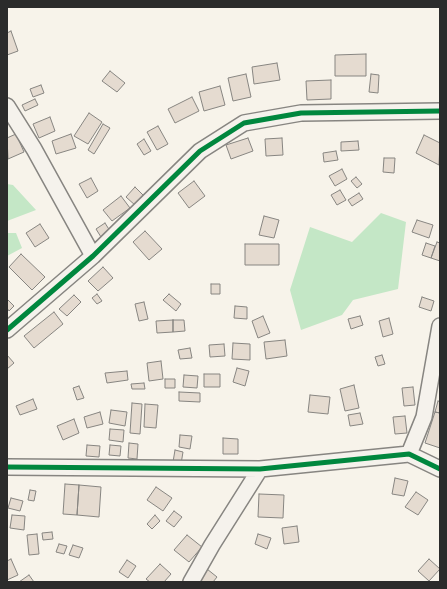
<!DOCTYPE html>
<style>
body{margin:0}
#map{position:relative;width:447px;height:589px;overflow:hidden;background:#f7f3ea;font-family:Sriracha,sans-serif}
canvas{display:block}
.frame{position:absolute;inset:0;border:8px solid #2b2b2b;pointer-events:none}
</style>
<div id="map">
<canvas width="447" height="589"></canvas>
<div class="frame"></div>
</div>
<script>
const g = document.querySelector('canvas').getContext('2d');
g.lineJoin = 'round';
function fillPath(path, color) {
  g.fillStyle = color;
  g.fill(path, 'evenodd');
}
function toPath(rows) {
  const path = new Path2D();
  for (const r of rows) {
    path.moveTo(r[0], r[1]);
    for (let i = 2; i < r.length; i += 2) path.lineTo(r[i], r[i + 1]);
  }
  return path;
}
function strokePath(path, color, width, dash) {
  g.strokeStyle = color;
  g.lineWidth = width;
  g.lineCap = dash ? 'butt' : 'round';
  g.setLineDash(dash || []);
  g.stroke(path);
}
fillPath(toPath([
 [7,184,13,185,36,210,7,221],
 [381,213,406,222,398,289,353,300,342,315,301,330,290,290,310,227,352,242],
 [7,233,16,233,22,248,7,256]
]), '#c4e7c6');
const building = toPath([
 [11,31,18,51,7,55,7,33,11,31],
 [366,54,366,76,335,76,335,55,366,54],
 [277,63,280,80,254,84,252,67,277,63],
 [110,71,125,83,117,92,102,81,110,71],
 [246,74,251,97,233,101,228,78,246,74],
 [371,74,379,75,378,93,369,92,371,74],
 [331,80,331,99,307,100,306,81,331,80],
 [41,85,44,93,33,97,30,89,41,85],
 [220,86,225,105,204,111,199,92,220,86],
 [192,97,199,111,175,123,168,109,192,97],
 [35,99,38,105,25,111,22,105,35,99],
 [89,113,102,122,88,144,74,136,89,113],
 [50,117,55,131,39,138,33,124,50,117],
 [103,124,110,128,94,154,88,150,103,124],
 [158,126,168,144,157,150,147,132,158,126],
 [16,134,24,152,8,159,7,138,16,134],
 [71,134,76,148,56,154,52,141,71,134],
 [424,135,440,143,439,165,416,153,424,135],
 [248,138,253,151,231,159,226,145,248,138],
 [282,138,283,155,266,156,265,139,282,138],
 [144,139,151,151,144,155,137,144,144,139],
 [358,141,359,150,341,151,341,142,358,141],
 [336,151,338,160,324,162,323,153,336,151],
 [384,158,395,158,394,173,383,172,384,158],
 [342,169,347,179,335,186,329,176,342,169],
 [356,177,362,184,357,188,351,181,356,177],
 [91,178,98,191,87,198,79,184,91,178],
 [194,181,205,196,189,208,178,193,194,181],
 [135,187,145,197,136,206,126,197,135,187],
 [340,190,346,200,337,205,331,195,340,190],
 [359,193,363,199,352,206,348,200,359,193],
 [121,196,130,208,112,221,103,210,121,196],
 [264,216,279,220,274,238,259,235,264,216],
 [417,220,433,225,429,238,412,232,417,220],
 [105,223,110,231,101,237,96,229,105,223],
 [40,224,49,238,35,247,26,233,40,224],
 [145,231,162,249,149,260,133,242,145,231],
 [437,242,440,243,440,261,431,258,437,242],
 [426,243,435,246,431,258,422,255,426,243],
 [245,244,279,244,279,265,245,265,245,244],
 [21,254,45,277,32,290,9,267,21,254],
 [103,267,113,278,98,291,88,281,103,267],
 [211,284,220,284,220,294,211,294,211,284],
 [97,294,102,301,97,304,92,298,97,294],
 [169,294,181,304,176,311,163,300,169,294],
 [74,295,81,302,67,316,59,309,74,295],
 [422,297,434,301,431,311,419,307,422,297],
 [7,299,14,306,9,311,7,308,7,299],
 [144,302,148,319,139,321,135,304,144,302],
 [235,306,247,307,247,319,234,318,235,306],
 [54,312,63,324,34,348,24,336,54,312],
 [263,316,270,333,258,338,252,321,263,316],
 [360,316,363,325,351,329,348,319,360,316],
 [389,318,393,334,383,337,379,321,389,318],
 [173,320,184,320,185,331,173,332,173,320],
 [173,320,173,332,157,333,156,321,173,320],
 [285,340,287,356,266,359,264,342,285,340],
 [233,343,250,344,250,360,232,359,233,343],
 [224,344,225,356,210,357,209,345,224,344],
 [190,348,192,358,180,359,178,350,190,348],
 [7,355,14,363,7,369,7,355],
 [382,355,385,364,378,366,375,357,382,355],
 [161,361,163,379,149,381,147,363,161,361],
 [237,368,249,371,245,386,233,382,237,368],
 [127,371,128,380,107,383,105,373,127,371],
 [204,374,220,374,220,387,204,387,204,374],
 [184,375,198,376,197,388,183,387,184,375],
 [165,379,175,379,175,388,165,388,165,379],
 [144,383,145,389,132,389,131,384,144,383],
 [354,385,359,408,345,411,340,389,354,385],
 [79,386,84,398,77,400,73,388,79,386],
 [413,387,415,405,404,406,402,388,413,387],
 [179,392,200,393,200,402,179,401,179,392],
 [310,395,330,397,328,414,308,412,310,395],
 [33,399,37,409,20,415,16,406,33,399],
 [438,401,440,402,440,413,435,412,438,401],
 [132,403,142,404,140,434,130,433,132,403],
 [145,404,158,405,156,428,144,427,145,404],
 [111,410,127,412,125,426,109,423,111,410],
 [100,412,103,424,87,428,84,417,100,412],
 [435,412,440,413,440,448,425,443,435,412],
 [360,413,363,424,350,426,348,415,360,413],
 [405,416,407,433,395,434,393,417,405,416],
 [74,419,79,433,63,440,57,426,74,419],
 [110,429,124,430,123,442,109,440,110,429],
 [180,435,192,436,190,449,179,447,180,435],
 [223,438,238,439,238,454,223,454,223,438],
 [129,443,138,444,137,459,128,458,129,443],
 [87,445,100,446,99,457,86,456,87,445],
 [110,445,121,446,120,456,109,455,110,445],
 [175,450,183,452,181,464,173,462,175,450],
 [395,478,408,481,404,496,392,494,395,478],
 [65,484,79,485,77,515,63,514,65,484],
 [79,485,101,487,99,517,77,515,79,485],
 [156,487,172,498,163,511,147,500,156,487],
 [30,490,36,491,34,501,28,500,30,490],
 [416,492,428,500,418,515,405,507,416,492],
 [259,494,284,495,283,518,258,517,259,494],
 [11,498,23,501,20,511,8,508,11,498],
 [174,511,182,517,174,527,166,521,174,511],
 [12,515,25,516,24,530,10,528,12,515],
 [155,515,160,521,152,529,147,524,155,515],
 [297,526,299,542,284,544,282,528,297,526],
 [52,532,53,539,43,540,42,533,52,532],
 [37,534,39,554,29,555,27,535,37,534],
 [258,534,271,538,267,549,255,544,258,534],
 [187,535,202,547,189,562,174,550,187,535],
 [59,544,67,546,64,554,56,552,59,544],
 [73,545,83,548,79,558,69,555,73,545],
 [11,559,18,575,7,580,7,561,11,559],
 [429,559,440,569,429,581,418,571,429,559],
 [127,560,136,566,128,578,119,572,127,560],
 [160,564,171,574,164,582,150,582,146,579,160,564],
 [207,569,217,577,213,582,198,582,207,569],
 [29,575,34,582,19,582,29,575]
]);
fillPath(building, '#e5dbd0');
strokePath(building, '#878581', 1);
const minor = toPath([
 [7,106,34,149,93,256],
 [7,330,93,256,200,151,244,123,301,113,440,111],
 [409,454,424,417,440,326],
 [7,467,260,469,409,454,440,469],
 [191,582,212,545,260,469]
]);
strokePath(minor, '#878581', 18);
strokePath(minor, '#f5f2ec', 15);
strokePath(toPath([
 [7,330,93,256,200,151,244,123,301,113,440,111],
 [7,467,260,469,409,454,440,469]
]), '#00873e', 5);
</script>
